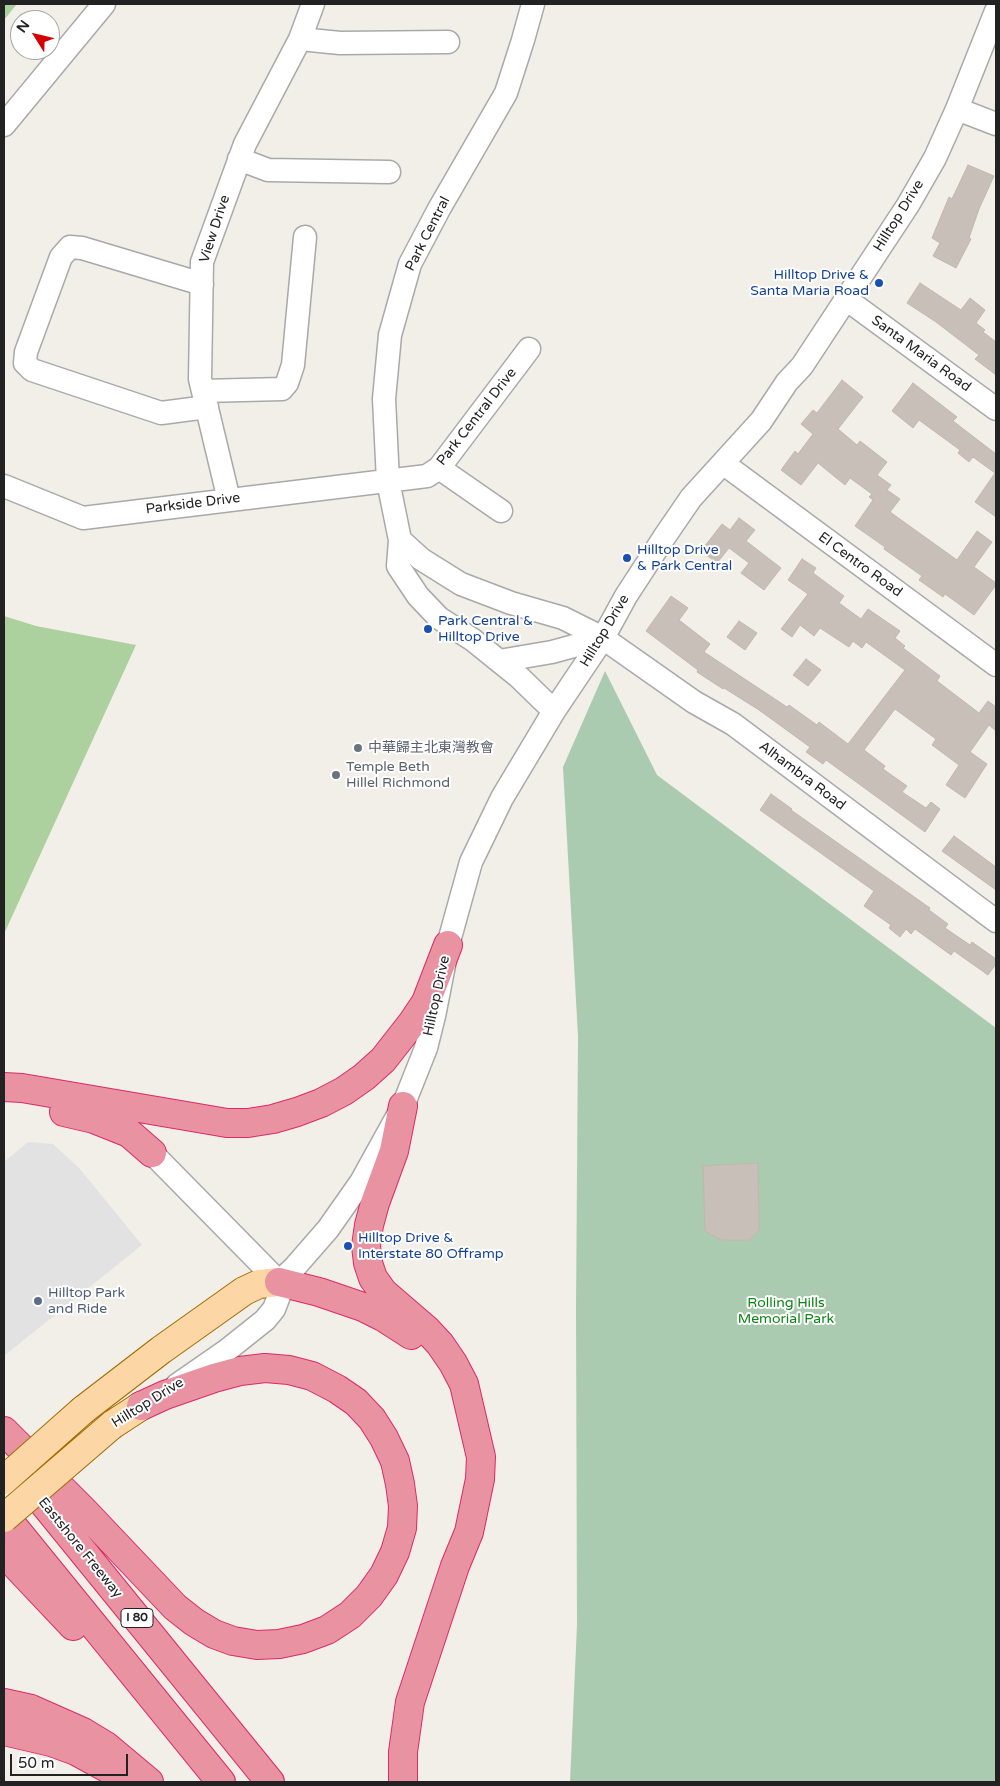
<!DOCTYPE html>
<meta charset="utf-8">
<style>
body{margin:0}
#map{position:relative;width:1000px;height:1786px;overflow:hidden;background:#f2efe9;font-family:"Varela Round",sans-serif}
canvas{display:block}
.frame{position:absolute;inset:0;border:5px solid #222;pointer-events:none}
.north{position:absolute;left:10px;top:10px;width:50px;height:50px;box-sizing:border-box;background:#fff;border:1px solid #a7a7a7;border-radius:50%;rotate:306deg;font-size:14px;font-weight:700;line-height:20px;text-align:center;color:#222}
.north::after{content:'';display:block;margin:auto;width:18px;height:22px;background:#d40000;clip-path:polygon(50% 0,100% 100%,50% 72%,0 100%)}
.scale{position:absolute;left:10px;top:1754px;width:118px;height:22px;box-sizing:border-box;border:2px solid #222;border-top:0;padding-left:6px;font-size:15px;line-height:18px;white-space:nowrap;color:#222;-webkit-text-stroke:4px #fff;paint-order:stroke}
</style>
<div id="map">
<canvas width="1000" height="1786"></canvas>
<div class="frame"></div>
<div class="north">N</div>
<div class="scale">50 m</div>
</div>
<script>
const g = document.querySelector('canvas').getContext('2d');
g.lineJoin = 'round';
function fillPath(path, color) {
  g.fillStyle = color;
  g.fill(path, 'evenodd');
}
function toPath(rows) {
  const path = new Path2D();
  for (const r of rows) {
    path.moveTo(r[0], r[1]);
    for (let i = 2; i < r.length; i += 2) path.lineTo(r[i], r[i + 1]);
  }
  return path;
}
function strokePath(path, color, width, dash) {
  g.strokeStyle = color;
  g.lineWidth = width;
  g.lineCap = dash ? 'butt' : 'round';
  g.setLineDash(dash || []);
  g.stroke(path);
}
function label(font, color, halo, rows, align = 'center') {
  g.font = font + ' "Varela Round","Noto Sans SC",sans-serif';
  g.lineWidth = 4;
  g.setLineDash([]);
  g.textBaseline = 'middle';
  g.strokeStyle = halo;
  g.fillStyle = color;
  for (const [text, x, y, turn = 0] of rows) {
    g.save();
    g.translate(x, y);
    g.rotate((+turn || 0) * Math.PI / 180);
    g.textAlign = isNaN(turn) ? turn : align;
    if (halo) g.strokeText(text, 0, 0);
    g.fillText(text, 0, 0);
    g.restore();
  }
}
fillPath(toPath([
 [4,4,17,4,4,20],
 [4,616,36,626,136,645,4,934]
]), '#add19e');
fillPath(toPath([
 [605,671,657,775,996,1028,996,1782,570,1782,577,1625,576,1310,578,1036,563,767]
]), '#aacbaf');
fillPath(toPath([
 [28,1142,53,1144,80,1169,142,1245,4,1356,4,1162]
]), '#e2e2e2');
const building = toPath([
 [968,165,994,176,979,209,969,238,971,239,956,268,933,256,940,243,932,238,949,197,952,199,968,165],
 [920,283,961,310,970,298,985,310,976,323,985,330,983,332,996,342,996,375,975,359,979,355,936,322,907,303,920,283],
 [842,380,863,397,838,429,857,445,860,441,887,462,877,475,891,485,887,490,900,499,890,512,957,560,977,531,992,542,974,567,996,583,996,585,974,615,945,594,943,597,919,580,922,576,884,549,885,547,855,526,873,500,869,497,872,494,850,478,845,485,818,463,801,485,781,470,795,451,798,454,813,434,801,424,813,410,817,413,842,380],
 [913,383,957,417,953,421,996,454,996,517,975,502,995,473,973,457,969,462,958,453,960,450,919,420,913,428,892,411,913,383],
 [739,518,755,530,746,541,781,568,764,590,741,573,749,563,729,548,717,563,701,551,722,524,730,530,739,518],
 [802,559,816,568,813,573,844,596,839,603,861,619,868,609,900,631,895,638,905,646,903,648,940,676,937,681,979,713,988,701,996,707,996,731,989,725,970,752,987,764,965,798,946,785,959,765,932,745,936,739,895,709,864,750,885,766,883,769,907,786,902,792,926,808,931,802,940,809,925,832,826,760,823,764,806,752,810,747,759,710,724,688,723,689,697,672,698,670,646,631,671,596,688,608,679,620,710,644,704,652,787,707,789,705,817,725,819,722,848,744,905,670,866,642,862,648,853,641,849,647,820,628,814,636,800,625,792,637,781,629,808,594,788,580,802,559],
 [739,621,757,633,745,650,727,637,739,621],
 [806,659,821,670,808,686,793,675,806,659],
 [771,794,792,809,791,810,930,908,929,910,948,924,945,928,970,945,972,942,996,959,996,964,988,975,954,951,951,955,915,929,911,934,906,929,900,937,889,928,891,925,864,906,874,891,760,810,771,794],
 [954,836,996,867,996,890,942,851,954,836],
 [758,1163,759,1230,750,1240,721,1240,705,1231,703,1166,758,1163]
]);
fillPath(building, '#c7bfb8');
strokePath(building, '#c4b6ab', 1);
const minor = toPath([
 [533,4,523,40,506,93,439,209,410,264,390,335,384,399,388,481,400,540,398,566,418,596,439,618,473,640,499,661,519,677,554,711],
 [300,39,340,43,448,42],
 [957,109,996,124],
 [4,125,104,4],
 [239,159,268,170,389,172],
 [202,284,82,248,70,247,61,257,26,352,25,363,32,370,161,413,207,407],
 [846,299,996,409],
 [203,391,282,389,287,383,293,365,305,237],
 [724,464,996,665],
 [439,468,501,511],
 [4,486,83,518,427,476,439,468,529,349],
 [229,500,200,379,202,262,245,144,300,39,313,4],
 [400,540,421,559,461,584,511,603,563,618,603,638,694,702,733,724,996,921],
 [499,661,552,652,603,638],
 [152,1153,279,1282],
 [177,1385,226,1351,265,1320,274,1309,279,1296,279,1282,294,1268,328,1229,361,1182,403,1106,426,1048,434,1016,448,945,471,862,502,798,554,711,603,638,626,596,665,536,691,498,761,421,787,382,802,366,908,205,935,158,957,109,996,11]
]);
const major = toPath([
 [83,1410,161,1350,244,1291,259,1284,279,1282],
 [112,1425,141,1406]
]);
const highway = toPath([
 [4,1087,22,1088,227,1123,248,1123,273,1119,297,1112,321,1103,344,1091,364,1077,383,1060,412,1023,426,1002,448,945],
 [403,1106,394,1151,375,1203,369,1225,366,1246,368,1263,373,1278,383,1292,426,1329,440,1344,453,1363,464,1384,481,1457,480,1479,469,1532,455,1566,410,1702,403,1752,403,1782],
 [64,1112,94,1119,129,1133,152,1153],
 [279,1282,319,1292,363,1307,383,1317,411,1335],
 [4,1431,83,1510,175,1607,194,1622,214,1634,233,1641,257,1645,279,1644,303,1639,327,1630,350,1615,369,1596,384,1575,395,1552,402,1528,403,1506,400,1484,395,1461,384,1438,372,1419,356,1402,337,1389,312,1376,289,1370,265,1368,240,1371,214,1378,165,1395,141,1406],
 [19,1473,270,1782],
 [4,1515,221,1782],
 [4,1553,73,1626],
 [4,1703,31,1709,83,1732,106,1746,149,1782],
 [4,1731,51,1742,76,1751,118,1774]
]);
strokePath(minor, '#a9a9a9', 25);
strokePath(major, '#a06b00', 30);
strokePath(highway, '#dc2a67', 30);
strokePath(minor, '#fff', 22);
strokePath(major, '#fcd6a4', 28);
strokePath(highway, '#e892a2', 28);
const majorBridge = toPath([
 [4,1480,83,1410],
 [4,1518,112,1425]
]);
strokePath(majorBridge, '#a06b00', 30, []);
strokePath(majorBridge, '#fcd6a4', 28);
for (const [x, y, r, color] of [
 [879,283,5,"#1a4fb4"],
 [627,558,5,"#1a4fb4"],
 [428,629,5,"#1a4fb4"],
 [358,748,5,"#6b7280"],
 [336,775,5,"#6b7280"],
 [348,1246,5,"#1a4fb4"],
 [38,1301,5,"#5c6f8a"]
]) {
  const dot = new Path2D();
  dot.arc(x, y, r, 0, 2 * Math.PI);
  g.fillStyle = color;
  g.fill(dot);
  strokePath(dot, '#fff', 2);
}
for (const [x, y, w] of [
 [137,1618,32]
]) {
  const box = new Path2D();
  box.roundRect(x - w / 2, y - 9.5, w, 19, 4);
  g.fillStyle = '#fff';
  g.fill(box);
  strokePath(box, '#222', 1);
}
label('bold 12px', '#222', null, [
 ["I 80",137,1618]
]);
label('14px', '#222', '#fff', [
 ["Hilltop Drive",899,216,-58],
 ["View Drive",215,229,-72],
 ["Park Central",428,234,-63],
 ["Santa Maria Road",921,354,36],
 ["Park Central Drive",477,417,-52],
 ["Parkside Drive",193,504,-7],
 ["El Centro Road",860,565,36],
 ["Hilltop Drive",605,631,-59],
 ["Alhambra Road",802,776,37],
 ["Hilltop Drive",437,996,-78],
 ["Hilltop Drive",148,1403,-32],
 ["Eastshore Freeway",80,1548,51]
]);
label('14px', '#164399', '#fff', [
 ["Hilltop Drive &",869,275,"right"],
 ["Santa Maria Road",869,291,"right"],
 ["Hilltop Drive",637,550],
 ["& Park Central",637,566],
 ["Park Central &",438,621],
 ["Hilltop Drive",438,637],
 ["Hilltop Drive &",358,1238],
 ["Interstate 80 Offramp",358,1254]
], 'left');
label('14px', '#5b616d', '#fff', [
 ["中華歸主北東灣教會",368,748],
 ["Temple Beth",346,767],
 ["Hillel Richmond",346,783]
], 'left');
label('14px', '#4e5e75', '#fff', [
 ["Hilltop Park",48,1293],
 ["and Ride",48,1309]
], 'left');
label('14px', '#0c8416', '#fff', [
 ["Rolling Hills",786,1303],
 ["Memorial Park",786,1319]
]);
</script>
